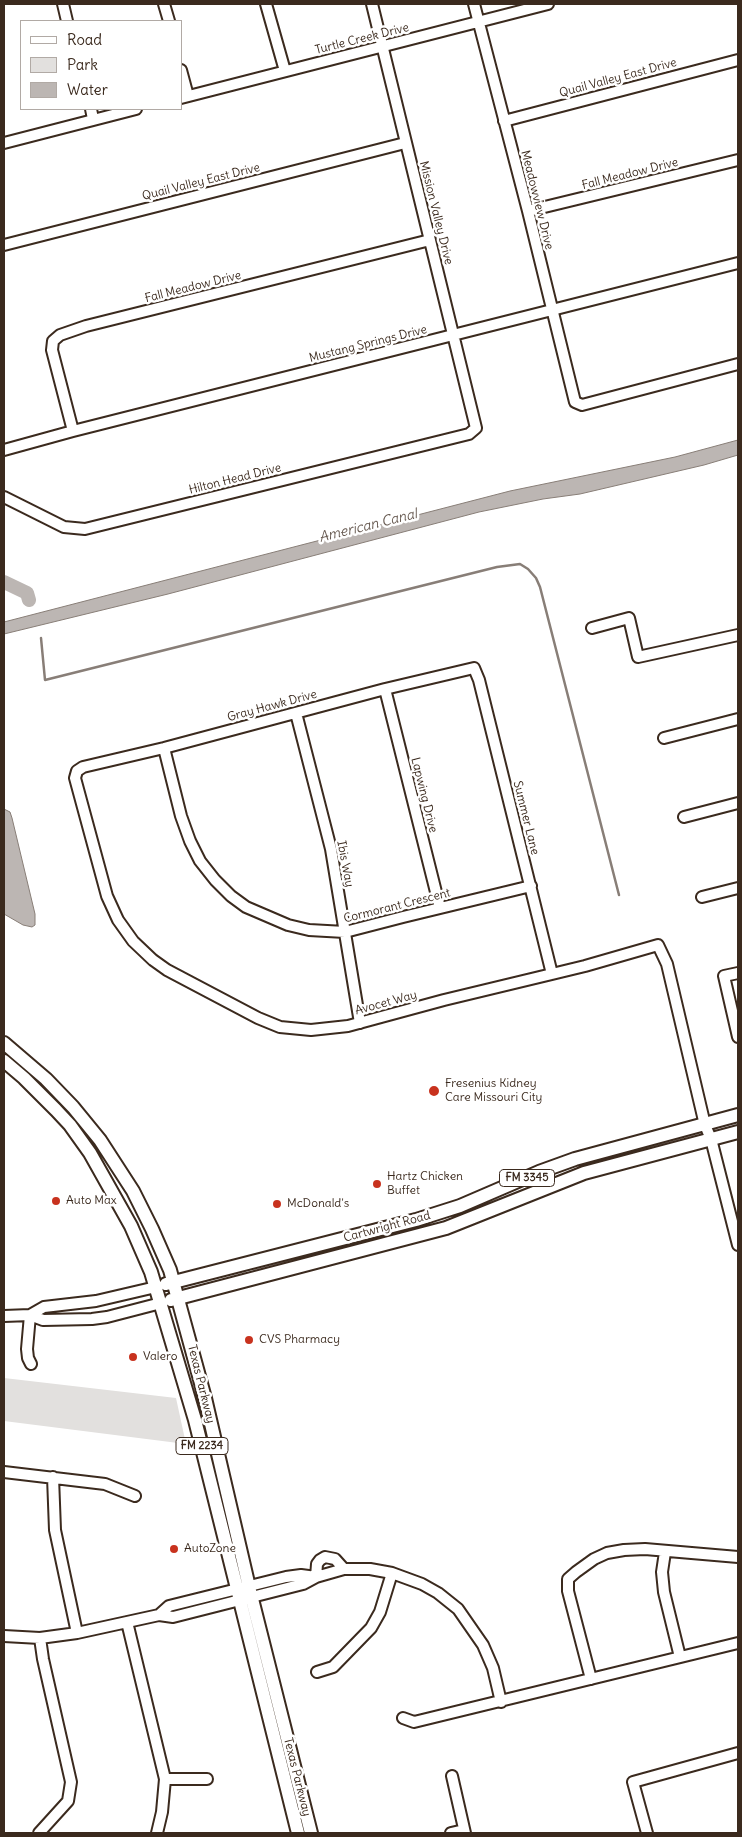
<!DOCTYPE html>
<style>
body{margin:0}
#map{position:relative;width:742px;height:1837px;overflow:hidden;background:#fff;font-family:Delius,sans-serif}
canvas{display:block}
.frame{position:absolute;inset:0;border:5px solid #3b2a1e;pointer-events:none}
.legend{position:absolute;left:20px;top:20px;width:162px;height:90px;box-sizing:border-box;background:#fff;border:1px solid #b1aaa5;margin:0;padding:6px 9px;list-style:none;font-size:15px;color:#3b2a1e}
.legend li{display:flex;align-items:center;gap:10px;height:25px}
.legend b{width:25px;border:1px solid #b1aaa5}
</style>
<div id="map">
<canvas width="742" height="1837"></canvas>
<div class="frame"></div>
<ul class="legend">
<li><b style="height:6px;background:#fff"></b>Road</li>
<li><b style="height:14px;background:#e2e0de"></b>Park</li>
<li><b style="height:14px;background:#bcb6b3"></b>Water</li>
</ul>
</div>
<script>
const g = document.querySelector('canvas').getContext('2d');
g.lineJoin = 'round';
function fillPath(path, color) {
  g.fillStyle = color;
  g.fill(path, 'evenodd');
}
function toPath(rows) {
  const path = new Path2D();
  for (const r of rows) {
    path.moveTo(r[0], r[1]);
    for (let i = 2; i < r.length; i += 2) path.lineTo(r[i], r[i + 1]);
  }
  return path;
}
function strokePath(path, color, width, dash) {
  g.strokeStyle = color;
  g.lineWidth = width;
  g.lineCap = dash ? 'butt' : 'round';
  g.setLineDash(dash || []);
  g.stroke(path);
}
function label(font, color, halo, rows, align = 'center') {
  g.font = font + ' Delius,sans-serif';
  g.lineWidth = 5;
  g.setLineDash([]);
  g.textBaseline = 'middle';
  g.strokeStyle = halo;
  g.fillStyle = color;
  for (const [text, x, y, turn = 0] of rows) {
    g.save();
    g.translate(x, y);
    g.rotate((+turn || 0) * Math.PI / 180);
    g.textAlign = isNaN(turn) ? turn : align;
    if (halo) g.strokeText(text, 0, 0);
    g.fillText(text, 0, 0);
    g.restore();
  }
}
fillPath(toPath([
 [4,1378,176,1398,186,1444,4,1421]
]), '#e2e0de');
const water = toPath([
 [738,440,738,455,704,465,580,494,543,499,479,512,168,594,4,634,4,622,510,491,675,457,738,440],
 [4,809,10,812,12,818,35,914,35,925,32,927,23,925,4,914,4,809]
]);
fillPath(water, '#bcb6b3');
strokePath(water, '#887e77', 1);
strokePath(toPath([
 [41,638,45,680,497,567,520,564,528,569,536,578,540,587,619,895]
]), '#887e77', 2.5);
strokePath(toPath([
 [4,582,27,593,29,600]
]), '#bcb6b3', 14);
const minor = toPath([
 [63,4,67,21],
 [164,4,169,21],
 [266,4,285,71],
 [474,4,528,211,575,402,582,405,738,364],
 [181,70,188,96],
 [181,98,548,4],
 [91,109,93,119],
 [504,121,738,60],
 [4,143,136,109],
 [528,211,738,160],
 [4,245,405,143],
 [73,431,52,350,53,341,60,335,86,326,430,240],
 [4,450,73,431,738,263],
 [4,497,64,527,85,529,469,434,476,428,372,4],
 [592,628,629,618,638,657,738,635],
 [385,689,440,908],
 [296,713,331,849,360,1023],
 [664,738,738,719],
 [164,748,181,816,190,841,200,861,215,880,231,896,246,907,288,925,309,930,345,932,403,917,531,886],
 [684,817,738,803],
 [702,897,738,888],
 [738,973,724,976,738,1037],
 [552,974,479,680,474,668,385,689,164,748,83,767,77,771,75,778,107,896,118,920,133,941,153,960,167,970,258,1018,280,1027,311,1030,348,1026,444,1000,552,974,585,966,658,945,667,964,705,1125,711,1139,738,1245],
 [30,1315,44,1307,96,1301,156,1287],
 [30,1315,27,1349,28,1358,31,1364],
 [4,1316,30,1315,43,1320,92,1319,107,1317,161,1303],
 [4,1472,105,1484,135,1496],
 [53,1477,55,1530,77,1633],
 [665,1552,662,1572,664,1592,680,1657],
 [316,1577,317,1564,320,1560,325,1557,335,1559,344,1569],
 [159,1615,169,1606,286,1577,301,1575,316,1577],
 [127,1622,165,1779,162,1812,157,1833],
 [4,1636,40,1638,77,1633,159,1615,173,1617,303,1584,316,1577,344,1569,370,1569,392,1573,422,1584,438,1593,458,1609,483,1645,493,1668,501,1702],
 [317,1672,333,1667,371,1628,380,1612,392,1573],
 [591,1679,568,1591,568,1579,576,1572,594,1559,607,1553,624,1550,645,1549,738,1557],
 [403,1718,414,1722,738,1643],
 [452,1776,465,1833],
 [165,1779,207,1779],
 [39,1833,68,1801,71,1782,43,1659,40,1638],
 [451,1833,464,1830],
 [647,1833,633,1782,738,1753]
]);
const major = toPath([
 [4,1043,46,1079,73,1107,100,1140,133,1191,152,1229,170,1270,205,1398,249,1587,311,1833],
 [4,1061,24,1078,56,1110,70,1125,90,1153,131,1226,151,1272,195,1420,298,1833],
 [166,1284,416,1220,460,1206,539,1172,575,1159,738,1115],
 [171,1300,446,1228,584,1173,738,1132]
]);
strokePath(minor, '#3b2a1e', 14);
strokePath(major, '#3b2a1e', 16);
strokePath(minor, '#fff', 10);
strokePath(major, '#fff', 12);
for (const [x, y, r, color] of [
 [434,1091,6,"#c8321e"],
 [377,1184,5,"#c8321e"],
 [56,1201,5,"#c8321e"],
 [277,1204,5,"#c8321e"],
 [249,1340,5,"#c8321e"],
 [133,1357,5,"#c8321e"],
 [174,1549,5,"#c8321e"]
]) {
  const dot = new Path2D();
  dot.arc(x, y, r, 0, 2 * Math.PI);
  g.fillStyle = color;
  g.fill(dot);
  strokePath(dot, '#fff', 2);
}
for (const [x, y, w] of [
 [527,1178,55],
 [202,1446,52]
]) {
  const box = new Path2D();
  box.roundRect(x - w / 2, y - 8.5, w, 17, 4);
  g.fillStyle = '#fff';
  g.fill(box);
  strokePath(box, '#3b2a1e', 1);
}
label('bold 11px', '#3b2a1e', null, [
 ["FM 3345",527,1178],
 ["FM 2234",202,1446]
]);
label('12px', '#3b2a1e', '#fff', [
 ["Turtle Creek Drive",362,39,-14],
 ["Quail Valley East Drive",618,78,-15],
 ["Fall Meadow Drive",630,174,-14],
 ["Quail Valley East Drive",201,182,-14],
 ["Meadowview Drive",537,200,76],
 ["Mission Valley Drive",436,213,76],
 ["Fall Meadow Drive",193,287,-14],
 ["Mustang Springs Drive",368,344,-14],
 ["Hilton Head Drive",235,479,-14],
 ["Gray Hawk Drive",272,706,-15],
 ["Lapwing Drive",424,795,76],
 ["Summer Lane",526,818,76],
 ["Ibis Way",345,864,79],
 ["Cormorant Crescent",397,906,-14],
 ["Avocet Way",386,1003,-15],
 ["Cartwright Road",387,1227,-15],
 ["Texas Parkway",201,1384,76],
 ["Texas Parkway",297,1777,76]
]);
label('12px', '#3b2a1e', '#fff', [
 ["Fresenius Kidney",445,1084],
 ["Care Missouri City",445,1098],
 ["Hartz Chicken",387,1177],
 ["Buffet",387,1191],
 ["Auto Max",66,1201],
 ["McDonald's",287,1204],
 ["CVS Pharmacy",259,1340],
 ["Valero",143,1357],
 ["AutoZone",184,1549]
], 'left');
label('italic 14px', '#685b52', '#fff', [
 ["American Canal",368,526,-14]
]);
</script>
